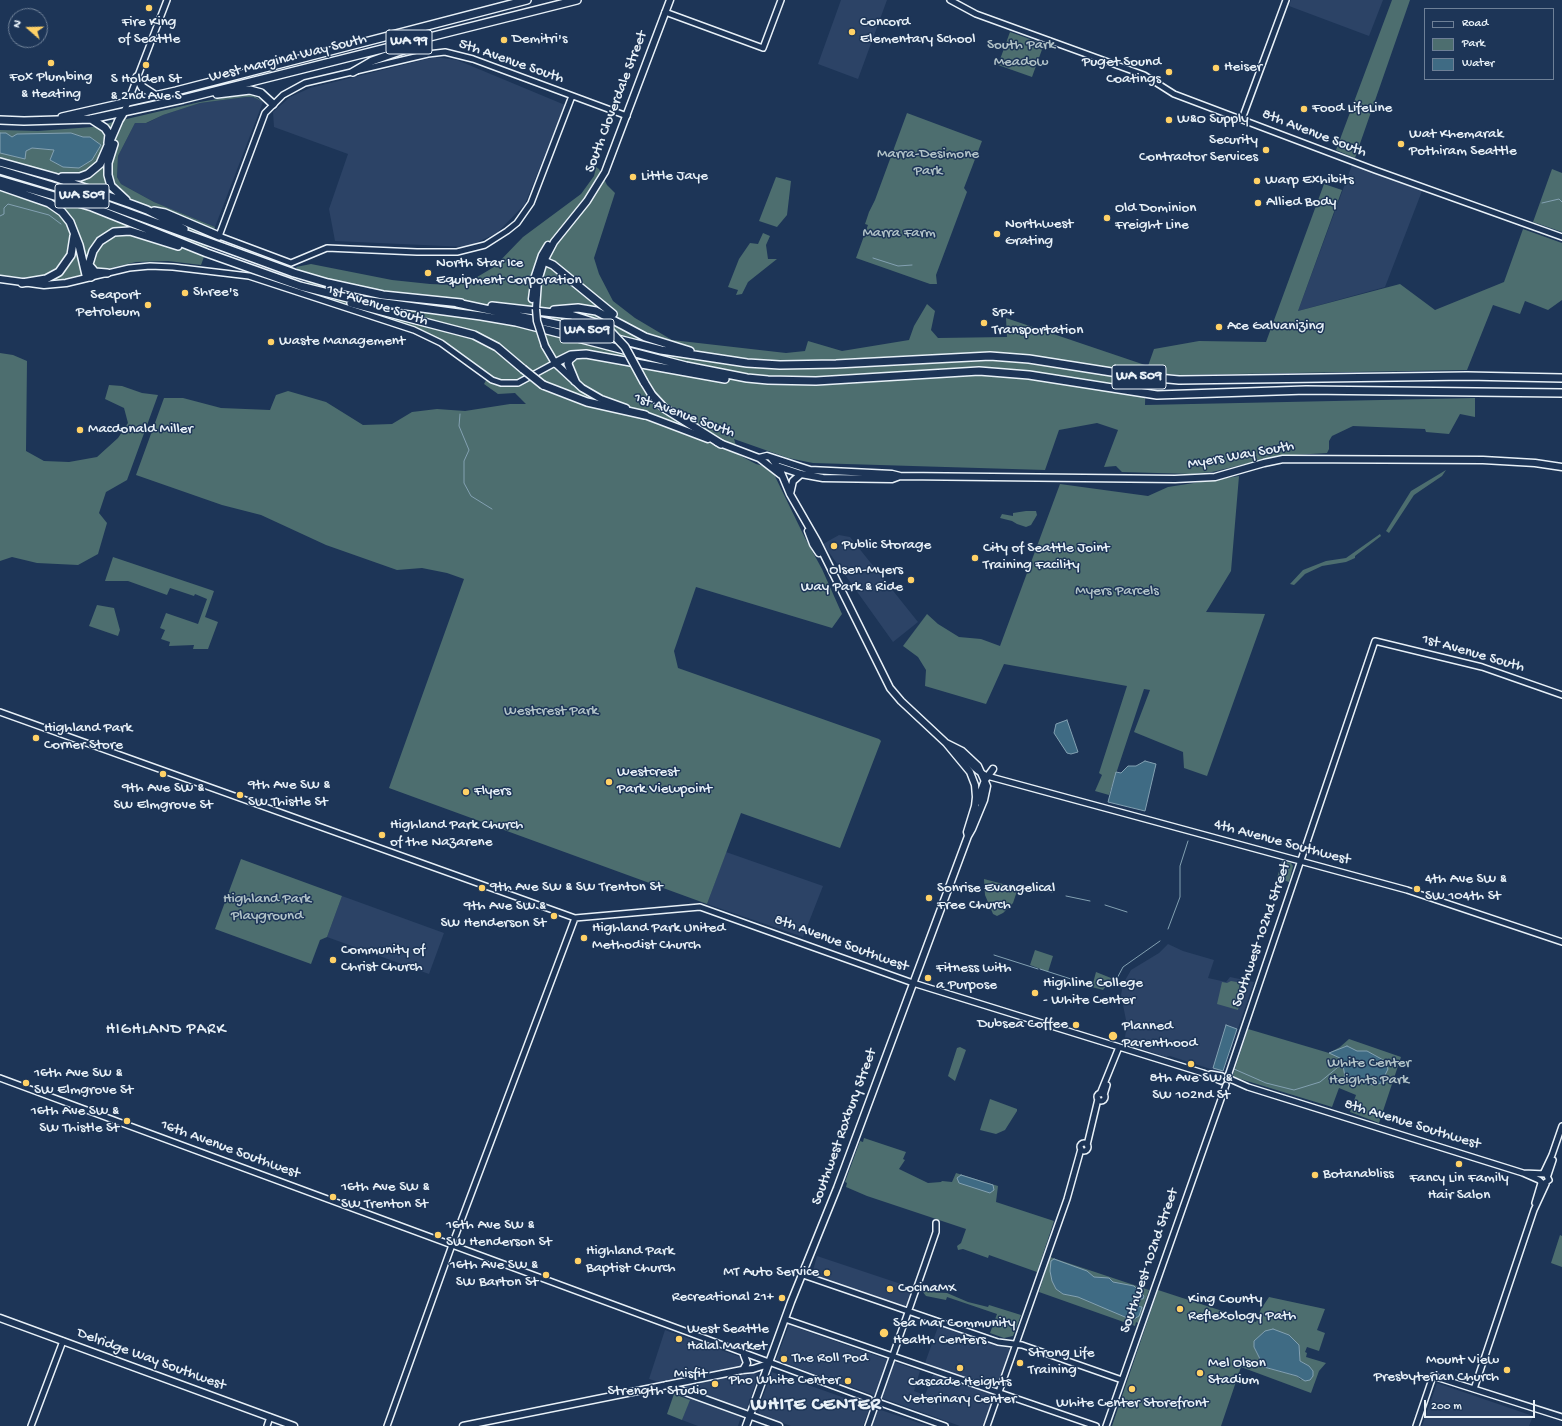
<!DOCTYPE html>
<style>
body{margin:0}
#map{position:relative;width:1562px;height:1426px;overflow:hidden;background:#1d3557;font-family:"Gochi Hand",sans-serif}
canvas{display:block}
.legend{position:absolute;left:1424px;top:8px;width:130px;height:72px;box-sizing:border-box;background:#1d3557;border:1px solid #6e8097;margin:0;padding:5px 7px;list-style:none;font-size:12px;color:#e8f1f8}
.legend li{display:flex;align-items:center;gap:8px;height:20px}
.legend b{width:20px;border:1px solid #6e8097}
.north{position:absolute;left:8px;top:8px;width:40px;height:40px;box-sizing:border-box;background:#1d3557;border:1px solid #6e8097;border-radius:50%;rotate:290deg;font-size:11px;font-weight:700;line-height:16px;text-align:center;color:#e8f1f8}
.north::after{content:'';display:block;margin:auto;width:14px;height:18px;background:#ffd166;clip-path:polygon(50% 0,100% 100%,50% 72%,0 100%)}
.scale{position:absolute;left:1424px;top:1400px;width:111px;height:18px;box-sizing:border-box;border:2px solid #e8f1f8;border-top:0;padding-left:5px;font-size:12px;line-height:14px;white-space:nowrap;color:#e8f1f8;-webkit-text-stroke:3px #1d3557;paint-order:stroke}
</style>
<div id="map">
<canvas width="1562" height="1426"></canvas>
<ul class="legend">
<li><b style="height:5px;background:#1d3557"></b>Road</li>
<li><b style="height:11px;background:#4d6e6f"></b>Park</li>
<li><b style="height:11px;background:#3f6b84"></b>Water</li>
</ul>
<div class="north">N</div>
<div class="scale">200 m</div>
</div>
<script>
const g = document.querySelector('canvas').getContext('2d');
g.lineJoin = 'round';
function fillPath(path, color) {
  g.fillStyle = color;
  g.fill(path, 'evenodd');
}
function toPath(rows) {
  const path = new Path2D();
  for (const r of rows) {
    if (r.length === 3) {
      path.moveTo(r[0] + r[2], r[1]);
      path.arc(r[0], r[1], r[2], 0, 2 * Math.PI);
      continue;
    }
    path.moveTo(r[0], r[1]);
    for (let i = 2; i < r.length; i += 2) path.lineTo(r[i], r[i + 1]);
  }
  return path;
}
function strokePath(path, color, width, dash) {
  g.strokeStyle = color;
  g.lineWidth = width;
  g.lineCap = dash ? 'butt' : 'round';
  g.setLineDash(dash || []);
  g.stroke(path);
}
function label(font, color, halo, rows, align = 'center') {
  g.font = font + ' "Gochi Hand",sans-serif';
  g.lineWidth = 3;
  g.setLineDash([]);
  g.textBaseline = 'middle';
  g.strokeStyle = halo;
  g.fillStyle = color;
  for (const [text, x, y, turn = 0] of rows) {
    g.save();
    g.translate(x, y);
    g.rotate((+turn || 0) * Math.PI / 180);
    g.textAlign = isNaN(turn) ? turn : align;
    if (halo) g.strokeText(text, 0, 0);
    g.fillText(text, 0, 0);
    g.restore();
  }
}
fillPath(toPath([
 [841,0,887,0,858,79,818,64],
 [1291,0,1383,0,1369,36,1289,6],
 [435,57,457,60,565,105,525,204,497,233,467,247,335,241,329,209,348,154,274,127,273,112,290,97,310,88],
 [246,97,253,97,263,102,215,227,154,202,121,184,117,177,118,156,135,123,147,123,163,115,200,103],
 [1352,165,1422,191,1385,287,1298,311],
 [839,535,850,537,918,622,893,642,823,544],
 [726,852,823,886,803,937,707,904],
 [342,896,444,933,429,974,327,937],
 [1168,944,1183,951,1214,960,1208,978,1226,982,1230,977,1254,982,1222,1074,1217,1071,1170,1056,1166,1057,1126,1044,1125,1037,1127,1025,1121,995,1123,984,1131,970,1159,953],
 [817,1256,913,1288,907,1305,904,1306,812,1274],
 [939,1324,1008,1348,1010,1350,983,1426,960,1426,776,1360,789,1325,920,1371,914,1391,925,1395,936,1367,925,1363],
 [665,1330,743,1358,758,1376,746,1411,702,1396,700,1402,741,1417,738,1426,698,1426,682,1420,692,1392,649,1379],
 [772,1372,870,1407,863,1426,791,1426,760,1415,758,1410],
 [1437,1383,1533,1416,1529,1426,1422,1426],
 [881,1410,928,1426,872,1426,877,1411]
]), '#2c4366');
fillPath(toPath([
 [1392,0,1410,0,1355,158,1336,150],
 [1010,32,1044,44,1032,77,998,65],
 [246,94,253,95,263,102,253,97,246,97,200,103,163,115,146,123,135,123,118,156,117,177,121,184,154,202,215,227,201,265,168,261,136,262,56,281,0,275,0,130,38,131,92,127,200,102],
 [907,113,982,141,964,188,967,192,936,275,937,284,930,284,856,258,868,225,865,224,869,212,875,200],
 [596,167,599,169,607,185,615,193,594,258,599,274,613,301,635,318,672,340,786,353,805,351,808,341,842,351,909,340,914,326,927,304,935,311,931,330,938,338,1007,337,1006,318,1148,366,1154,349,1199,341,1266,342,1324,184,1342,190,1298,311,1400,284,1435,310,1504,282,1523,229,1562,243,1562,300,1548,310,1525,301,1520,314,1493,305,1467,370,1179,375,1146,372,1145,405,1475,398,1475,417,1460,414,1449,434,1426,432,1425,429,1353,426,1332,436,1329,441,1329,449,1327,453,1278,456,1212,472,1192,474,1122,472,1116,466,1104,467,1118,430,1097,423,1059,430,1045,470,813,463,788,458,734,439,739,455,756,464,771,468,805,538,822,569,842,614,832,628,696,587,674,651,678,668,879,739,881,741,840,848,741,813,707,904,389,788,464,579,447,573,422,568,397,570,326,545,261,515,222,505,136,475,164,398,183,398,221,408,270,410,276,395,288,391,326,402,363,425,392,424,412,412,437,409,465,411,510,404,526,404,515,393,498,394,484,384,489,375,455,349,434,337,397,321,318,297,296,267,311,264,392,280,430,284,456,285,467,283,494,267,523,237,581,194,594,176],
 [1552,169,1562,173,1562,232,1533,222],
 [776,177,791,181,787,215,777,227,759,221],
 [763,233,770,236,766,245,768,259,777,259,748,282,742,294,736,295,738,290,728,287,739,259,750,243,758,244],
 [0,353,13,355,27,361,26,451,44,461,69,462,97,457,118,438,128,423,124,408,105,399,109,385,122,386,142,393,158,395,127,480,106,492,99,513,107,523,98,554,78,565,37,563,12,557,0,561],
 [1446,470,1442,476,1414,495,1389,533,1386,531,1411,491],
 [1239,476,1231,571,1206,612,1265,614,1207,776,1184,768,1183,752,1134,732,1150,690,1144,689,1109,795,1095,791,1102,775,1099,773,1127,686,1004,664,986,704,925,686,926,670,918,657,903,646,927,614,938,624,959,637,981,639,1000,646,1060,484,1148,496,1168,487],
 [1026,511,1036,511,1037,515,1031,525,1026,527,1017,524,1012,521,1000,518,1002,514,1013,516,1013,513],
 [1380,534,1381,536,1355,556,1355,558,1346,562,1322,566,1305,574,1294,585,1290,584,1303,570,1326,561,1346,558],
 [113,557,214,591,205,617,218,622,208,649,193,649,194,645,169,646,170,642,161,639,165,630,160,628,166,613,198,624,207,599,195,594,194,596,170,588,167,595,128,581,105,581],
 [97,605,114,608,120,630,118,636,89,626],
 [241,859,342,896,327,937,320,940,311,964,215,929],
 [1282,861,1291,863,1293,866,1289,882,1277,878],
 [984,879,1018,888,1013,903,1003,913,997,916,993,914,985,895],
 [1035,950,1053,956,1048,972,1030,965],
 [1096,972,1111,978,1109,985,1106,986,1103,990,1092,987],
 [1231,981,1242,983,1244,987,1238,1010,1217,1004,1222,982,1227,983],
 [1248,1029,1329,1053,1340,1047,1349,1039,1401,1057,1379,1123,1350,1112,1356,1095,1339,1088,1332,1107,1234,1077,1233,1075],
 [960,1047,966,1050,955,1081,948,1076,957,1048],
 [990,1099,1017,1109,1017,1111,1005,1130,996,1134,980,1130],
 [864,1138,906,1152,903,1159,905,1160,899,1169,928,1183,941,1182,942,1181,952,1182,956,1173,998,1186,996,1202,1054,1221,1037,1272,989,1255,988,1258,963,1249,958,1250,957,1246,961,1243,966,1229,867,1196,846,1187,847,1183,845,1182,860,1141,863,1142],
 [1560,1235,1562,1236,1562,1267,1551,1263],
 [1050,1257,1149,1290,1138,1323,1136,1322,1135,1326,1039,1292],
 [923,1287,927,1292,947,1293,968,1302,988,1307,989,1305,1021,1315,1013,1336,1004,1338,990,1333,997,1314,947,1297,946,1300,926,1296,922,1291],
 [1158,1290,1256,1322,1261,1309,1269,1297,1325,1309,1317,1330,1325,1333,1319,1351,1307,1347,1305,1352,1307,1353,1306,1357,1326,1363,1319,1371,1311,1393,1241,1367,1221,1426,1112,1426],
 [1294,1341,1299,1345,1300,1361,1309,1366,1301,1380,1297,1376,1264,1367,1254,1347],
 [674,1394,690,1400,682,1420,667,1414]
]), '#4d6e6f');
const water = toPath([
 [0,133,6,133,12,137,17,134,71,133,83,137,90,137,101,145,92,160,79,168,63,167,50,160,54,150,32,148,26,151,25,159,0,153,0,133],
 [1067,720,1078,752,1071,754,1067,753,1054,733,1056,724,1067,720],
 [1145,761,1156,764,1145,811,1108,802,1116,772,1121,773,1128,766,1136,766,1145,761],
 [1226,1025,1237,1029,1223,1071,1213,1068,1226,1025],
 [1347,1046,1357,1051,1367,1051,1385,1061,1388,1069,1381,1083,1373,1085,1359,1081,1351,1082,1345,1077,1342,1059,1329,1053,1347,1046],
 [961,1175,993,1185,994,1190,990,1193,959,1183,957,1178,961,1175],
 [1054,1259,1087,1271,1094,1277,1109,1278,1113,1282,1134,1286,1144,1296,1143,1299,1134,1298,1135,1306,1142,1307,1139,1316,1134,1319,1125,1317,1078,1297,1063,1294,1056,1289,1052,1281,1050,1271,1051,1261,1054,1259],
 [1273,1329,1289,1335,1299,1345,1300,1361,1309,1366,1313,1371,1313,1376,1310,1380,1305,1381,1297,1376,1264,1367,1254,1347,1254,1341,1265,1331,1273,1329]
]);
fillPath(water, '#3f6b84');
strokePath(water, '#83a1b2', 1);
strokePath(toPath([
 [1542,203,1559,199,1562,202],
 [0,216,4,214,4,208,8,204,49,215,61,224],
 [873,258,898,266,912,265],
 [460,414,459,426,469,450,464,461,464,483,471,496,492,509],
 [1030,887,1052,892],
 [1066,896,1090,901],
 [1105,905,1127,912],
 [1168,929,1180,897,1180,866,1188,841],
 [994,955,1038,969],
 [1040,969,1071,979],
 [1114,984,1123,967,1160,941],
 [1234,1069,1266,1083,1294,1090,1320,1082,1343,1063]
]), '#83a1b2', 1);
const minor = toPath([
 [950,0,976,14,1144,75,1174,94,1375,170,1562,237],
 [665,12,763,48,781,0],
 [572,96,531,203,517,223,507,231,485,245,457,252,417,252,327,248,291,263,219,236,265,113,283,95,305,83,428,54,445,52,473,59,627,116],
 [124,112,167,0],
 [1242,119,1286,0],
 [91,277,129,268,150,266,173,267,249,276,414,330,441,343,492,380,501,383,518,383,555,363],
 [0,712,575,918,700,907,913,983,1203,1073,1221,1081],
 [954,750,978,771,987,776,1407,890,1562,942],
 [1211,1074,1222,1076],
 [1228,1076,1375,641,1482,667,1562,695],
 [0,1078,869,1399],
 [1230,1079,1248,1087,1523,1173,1539,1180,1543,1184,1549,1180,1546,1174,1523,1173],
 [1101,1097,4],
 [1100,1094,1119,1047],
 [1104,1095,1107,1085],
 [1084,1147,4],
 [1087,1145,1098,1099],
 [1543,1174,1552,1155,1562,1126],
 [1548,1175,1553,1160],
 [1535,1203,1541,1183],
 [803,1275,998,1342,1022,1345,1122,1380],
 [785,1319,1096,1426],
 [1474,1389,1534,1210,1546,1184],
 [875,1401,945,1426],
 [31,1426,63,1341],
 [267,1426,270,1417],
 [387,1426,452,1245,575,918],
 [868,1426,925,1264,936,1232,936,1223],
 [987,1426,1067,1199,1081,1149],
 [1106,1426,1226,1085],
 [1416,1426,1433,1376,1562,1417]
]);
const major = toPath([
 [0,279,44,285,66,283,91,277],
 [532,299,535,276,542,255,548,245],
 [536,309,538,281,544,261,554,242,587,201,605,172,670,0],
 [545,346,555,363,582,388,601,399,626,408],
 [642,414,708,439],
 [717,442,759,458,781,475],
 [759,458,767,456,810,470,892,474,900,476,1175,479,1215,477,1264,463,1283,459,1483,460,1535,463,1562,467],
 [772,459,780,470,790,494,817,541,890,688,901,701,946,743,970,772,975,785,976,797,975,806,967,832,968,836],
 [777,466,801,474,823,478,892,479,900,476],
 [790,494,793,481,801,474],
 [808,531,813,544,819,553],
 [977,802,985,780,993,769],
 [0,1318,294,1426],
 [743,1370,747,1363,744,1355],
 [666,1385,779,1426],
 [463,1426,742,1370,753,1369,768,1364],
 [746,1426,791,1302,837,1188,968,836,972,829,984,800,987,786,978,766,962,751,946,743]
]);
const highway = toPath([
 [353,72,372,61,423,43],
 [137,77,142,87,156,96],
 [217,94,250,90,261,93,273,104],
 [62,117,176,91,527,0],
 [91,119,105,128,109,134,108,143],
 [0,120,24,121,91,119,183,99,577,0],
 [114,144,108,163,108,175,111,186,126,200],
 [0,162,54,177,131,204,147,210,184,229],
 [0,170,69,191,294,273,328,283,383,295,461,303],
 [62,177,80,177,88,174,100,164,119,120,124,112],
 [0,180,92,207,207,253,303,287],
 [0,186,49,203,62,212,70,222,79,245,86,275],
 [154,211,165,213,219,236],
 [544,261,553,265,613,314],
 [89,265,95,272,107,273],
 [91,277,89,264,93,251,100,241,114,232,130,231,178,246],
 [22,283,46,279,59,272,71,255,74,236],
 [300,286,348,298,481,316,516,322,686,366,747,378,768,380,816,381,979,371,1029,375,1157,395,1306,390,1562,393],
 [351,303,474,335,497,347,523,369],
 [457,303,574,328,661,350,747,363,780,365,836,364,990,356,1029,359,1137,376,1179,380,1467,376,1562,378],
 [492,306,571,315,596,323],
 [554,310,578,308,596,311,645,337,690,351],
 [575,355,569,360,568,364,575,381],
 [555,363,571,355,586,354,725,379],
 [644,382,652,395,664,408,721,444],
 [543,385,587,402,645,415]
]);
strokePath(minor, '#e8f1f8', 8);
strokePath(major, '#e8f1f8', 9);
strokePath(highway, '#e8f1f8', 10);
strokePath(minor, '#1d3557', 5);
strokePath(major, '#1d3557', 6);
strokePath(highway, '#1d3557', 7);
const majorBridge = toPath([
 [536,309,537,321,545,346]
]);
const highwayBridge = toPath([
 [596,323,611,332,625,347,644,382],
 [523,369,543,385]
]);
strokePath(majorBridge, '#e8f1f8', 9, []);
strokePath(highwayBridge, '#e8f1f8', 10, []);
strokePath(majorBridge, '#1d3557', 6);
strokePath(highwayBridge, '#1d3557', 7);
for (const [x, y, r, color] of [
 [149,8,4,"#ffd166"],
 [852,32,4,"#ffd166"],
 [504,40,4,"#ffd166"],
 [51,63,4,"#ffd166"],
 [146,65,4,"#ffd166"],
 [1216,68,4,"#ffd166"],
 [1169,72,4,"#ffd166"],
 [1304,109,4,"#ffd166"],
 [1169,120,4,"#ffd166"],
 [1401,144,4,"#ffd166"],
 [1266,150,4,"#ffd166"],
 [633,177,4,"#ffd166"],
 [1257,181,4,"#ffd166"],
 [1258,203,4,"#ffd166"],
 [1107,218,4,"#ffd166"],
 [997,234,4,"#ffd166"],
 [428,273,4,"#ffd166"],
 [185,293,4,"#ffd166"],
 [148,305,4,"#ffd166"],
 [984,323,4,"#ffd166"],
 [1219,327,4,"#ffd166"],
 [271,342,4,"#ffd166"],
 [80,430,4,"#ffd166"],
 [834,546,4,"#ffd166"],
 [975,558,4,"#ffd166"],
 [911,580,4,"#ffd166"],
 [36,738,4,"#ffd166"],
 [163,774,4,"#ffd166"],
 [609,782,4,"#ffd166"],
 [466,792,4,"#ffd166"],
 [240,795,4,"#ffd166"],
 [382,835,4,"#ffd166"],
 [482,888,4,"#ffd166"],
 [1417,889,4,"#ffd166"],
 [929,898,4,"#ffd166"],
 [554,916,4,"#ffd166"],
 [584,938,4,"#ffd166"],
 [333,960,4,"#ffd166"],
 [928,978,4,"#ffd166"],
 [1035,993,4,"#ffd166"],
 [1076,1025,4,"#ffd166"],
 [1113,1036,5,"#ffd166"],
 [1191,1064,4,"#ffd166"],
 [26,1083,4,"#ffd166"],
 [127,1121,4,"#ffd166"],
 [1459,1164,4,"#ffd166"],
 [1315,1175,4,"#ffd166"],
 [333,1197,4,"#ffd166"],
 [438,1235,4,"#ffd166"],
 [578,1261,4,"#ffd166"],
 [827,1273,4,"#ffd166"],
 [546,1275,4,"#ffd166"],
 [890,1289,4,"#ffd166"],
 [782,1298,4,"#ffd166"],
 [1180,1309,4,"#ffd166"],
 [884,1333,5,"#ffd166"],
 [679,1339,4,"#ffd166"],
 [784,1359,4,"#ffd166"],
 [1020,1363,4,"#ffd166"],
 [960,1368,4,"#ffd166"],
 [1507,1370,4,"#ffd166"],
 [1200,1373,4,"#ffd166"],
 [848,1381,4,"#ffd166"],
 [715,1384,4,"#ffd166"],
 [1132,1389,4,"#ffd166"]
]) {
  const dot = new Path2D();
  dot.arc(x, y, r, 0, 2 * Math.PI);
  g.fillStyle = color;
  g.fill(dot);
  strokePath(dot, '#1d3557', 1.5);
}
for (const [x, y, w] of [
 [409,42,46],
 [82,196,54],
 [587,331,54],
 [1139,377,54]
]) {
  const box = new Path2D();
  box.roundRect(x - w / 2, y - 12, w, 24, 3);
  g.fillStyle = '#1d3557';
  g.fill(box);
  strokePath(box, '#e8f1f8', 1);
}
label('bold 14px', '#e8f1f8', null, [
 ["WA 99",409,42],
 ["WA 509",82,196],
 ["WA 509",587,331],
 ["WA 509",1139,377]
]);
label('15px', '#e8f1f8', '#1d3557', [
 ["Fire King",149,23,"center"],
 ["of Seattle",149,40,"center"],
 ["Concord",860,23],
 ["Elementary School",860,40],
 ["Demitri's",512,40],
 ["Puget Sound",1161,63,"right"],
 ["Coatings",1161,80,"right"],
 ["Heiser",1224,68],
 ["Fox Plumbing",51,78,"center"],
 ["& Heating",51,95,"center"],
 ["S Holden St",146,80,"center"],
 ["& 2nd Ave S",146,97,"center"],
 ["Food LifeLine",1312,109],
 ["W&O Supply",1177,120],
 ["Wat Khemarak",1409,135],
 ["Pothiram Seattle",1409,152],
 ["Security",1258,141,"right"],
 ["Contractor Services",1258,158,"right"],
 ["Little Jaye",641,177],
 ["Warp Exhibits",1265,181],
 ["Allied Body",1266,203],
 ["Old Dominion",1115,209],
 ["Freight Line",1115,226],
 ["Northwest",1005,225],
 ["Grating",1005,242],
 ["North Star Ice",436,264],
 ["Equipment Corporation",436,281],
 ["Shree's",193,293],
 ["Seaport",140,296,"right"],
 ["Petroleum",140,313,"right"],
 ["SP+",992,314],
 ["Transportation",992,331],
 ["Ace Galvanizing",1227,327],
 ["Waste Management",279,342],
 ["Macdonald Miller",88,430],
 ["Public Storage",842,546],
 ["City of Seattle Joint",983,549],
 ["Training Facility",983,566],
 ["Olsen-Myers",903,571,"right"],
 ["Way Park & Ride",903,588,"right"],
 ["Highland Park",44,729],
 ["Corner Store",44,746],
 ["Westcrest",617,773],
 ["Park Viewpoint",617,790],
 ["9th Ave SW &",248,786],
 ["SW Thistle St",248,803],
 ["9th Ave SW &",163,789,"center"],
 ["SW Elmgrove St",163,806,"center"],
 ["Flyers",474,792],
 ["Highland Park Church",390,826],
 ["of the Nazarene",390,843],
 ["4th Ave SW &",1425,880],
 ["SW 104th St",1425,897],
 ["9th Ave SW & SW Trenton St",490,888],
 ["Sonrise Evangelical",937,889],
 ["Free Church",937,906],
 ["9th Ave SW &",546,907,"right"],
 ["SW Henderson St",546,924,"right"],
 ["Highland Park United",592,929],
 ["Methodist Church",592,946],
 ["Community of",341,951],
 ["Christ Church",341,968],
 ["Fitness with",936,969],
 ["a Purpose",936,986],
 ["Highline College",1043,984],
 ["- White Center",1043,1001],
 ["Dubsea Coffee",1068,1025,"right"],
 ["Planned",1122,1027],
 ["Parenthood",1122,1044],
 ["16th Ave SW &",34,1074],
 ["SW Elmgrove St",34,1091],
 ["8th Ave SW &",1191,1079,"center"],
 ["SW 102nd St",1191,1096,"center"],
 ["16th Ave SW &",119,1112,"right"],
 ["SW Thistle St",119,1129,"right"],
 ["Botanabliss",1323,1175],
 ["Fancy Lin Family",1459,1179,"center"],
 ["Hair Salon",1459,1196,"center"],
 ["16th Ave SW &",341,1188],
 ["SW Trenton St",341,1205],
 ["16th Ave SW &",446,1226],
 ["SW Henderson St",446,1243],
 ["Highland Park",586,1252],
 ["Baptist Church",586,1269],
 ["16th Ave SW &",538,1266,"right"],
 ["SW Barton St",538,1283,"right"],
 ["MT Auto Service",819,1273,"right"],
 ["CocinaMX",898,1289],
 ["Recreational 21+",774,1298,"right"],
 ["King County",1188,1300],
 ["Reflexology Path",1188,1317],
 ["Sea Mar Community",893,1324],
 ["Health Centers",893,1341],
 ["West Seattle",687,1330],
 ["Halal Market",687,1347],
 ["Strong Life",1028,1354],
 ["Training",1028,1371],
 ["The Roll Pod",792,1359],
 ["Mount View",1499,1361,"right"],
 ["Presbyterian Church",1499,1378,"right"],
 ["Mel Olson",1208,1364],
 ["Stadium",1208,1381],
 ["Misfit",707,1375,"right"],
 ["Strength Studio",707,1392,"right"],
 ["Pho White Center",840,1381,"right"],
 ["Cascade Heights",960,1383,"center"],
 ["Veterinary Center",960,1400,"center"],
 ["White Center Storefront",1132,1404,"center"]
], 'left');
label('15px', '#b2c3c8', '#1d3557', [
 ["South Park",1021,46],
 ["Meadow",1021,63],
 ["Marra-Desimone",928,155],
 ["Park",928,172],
 ["Marra Farm",899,234],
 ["Myers Parcels",1117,592],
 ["Westcrest Park",551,712],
 ["Highland Park",267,900],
 ["Playground",267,917],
 ["White Center",1369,1064],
 ["Heights Park",1369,1081]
]);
label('15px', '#e8f1f8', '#1d3557', [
 ["West Marginal Way South",288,59,-14],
 ["5th Avenue South",511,62,19],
 ["South Cloverdale Street",617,102,-69],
 ["8th Avenue South",1314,134,21],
 ["1st Avenue South",377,306,18],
 ["1st Avenue South",684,416,20],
 ["Myers Way South",1241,456,-10],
 ["1st Avenue South",1473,654,16],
 ["4th Avenue Southwest",1282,843,15],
 ["Southwest 102nd Street",1262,935,-71],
 ["8th Avenue Southwest",841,944,20],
 ["8th Avenue Southwest",1412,1125,17],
 ["Southwest Roxbury Street",845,1127,-70],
 ["16th Avenue Southwest",230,1150,20],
 ["Southwest 102nd Street",1150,1261,-71],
 ["Delridge Way Southwest",151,1360,20]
]);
g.letterSpacing = '1px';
label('16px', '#e8f1f8', '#1d3557', [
 ["HIGHLAND PARK",166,1031]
]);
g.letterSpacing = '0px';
g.letterSpacing = '1px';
label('bold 19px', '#e8f1f8', '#1d3557', [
 ["WHITE CENTER",816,1406]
]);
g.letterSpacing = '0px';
</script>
